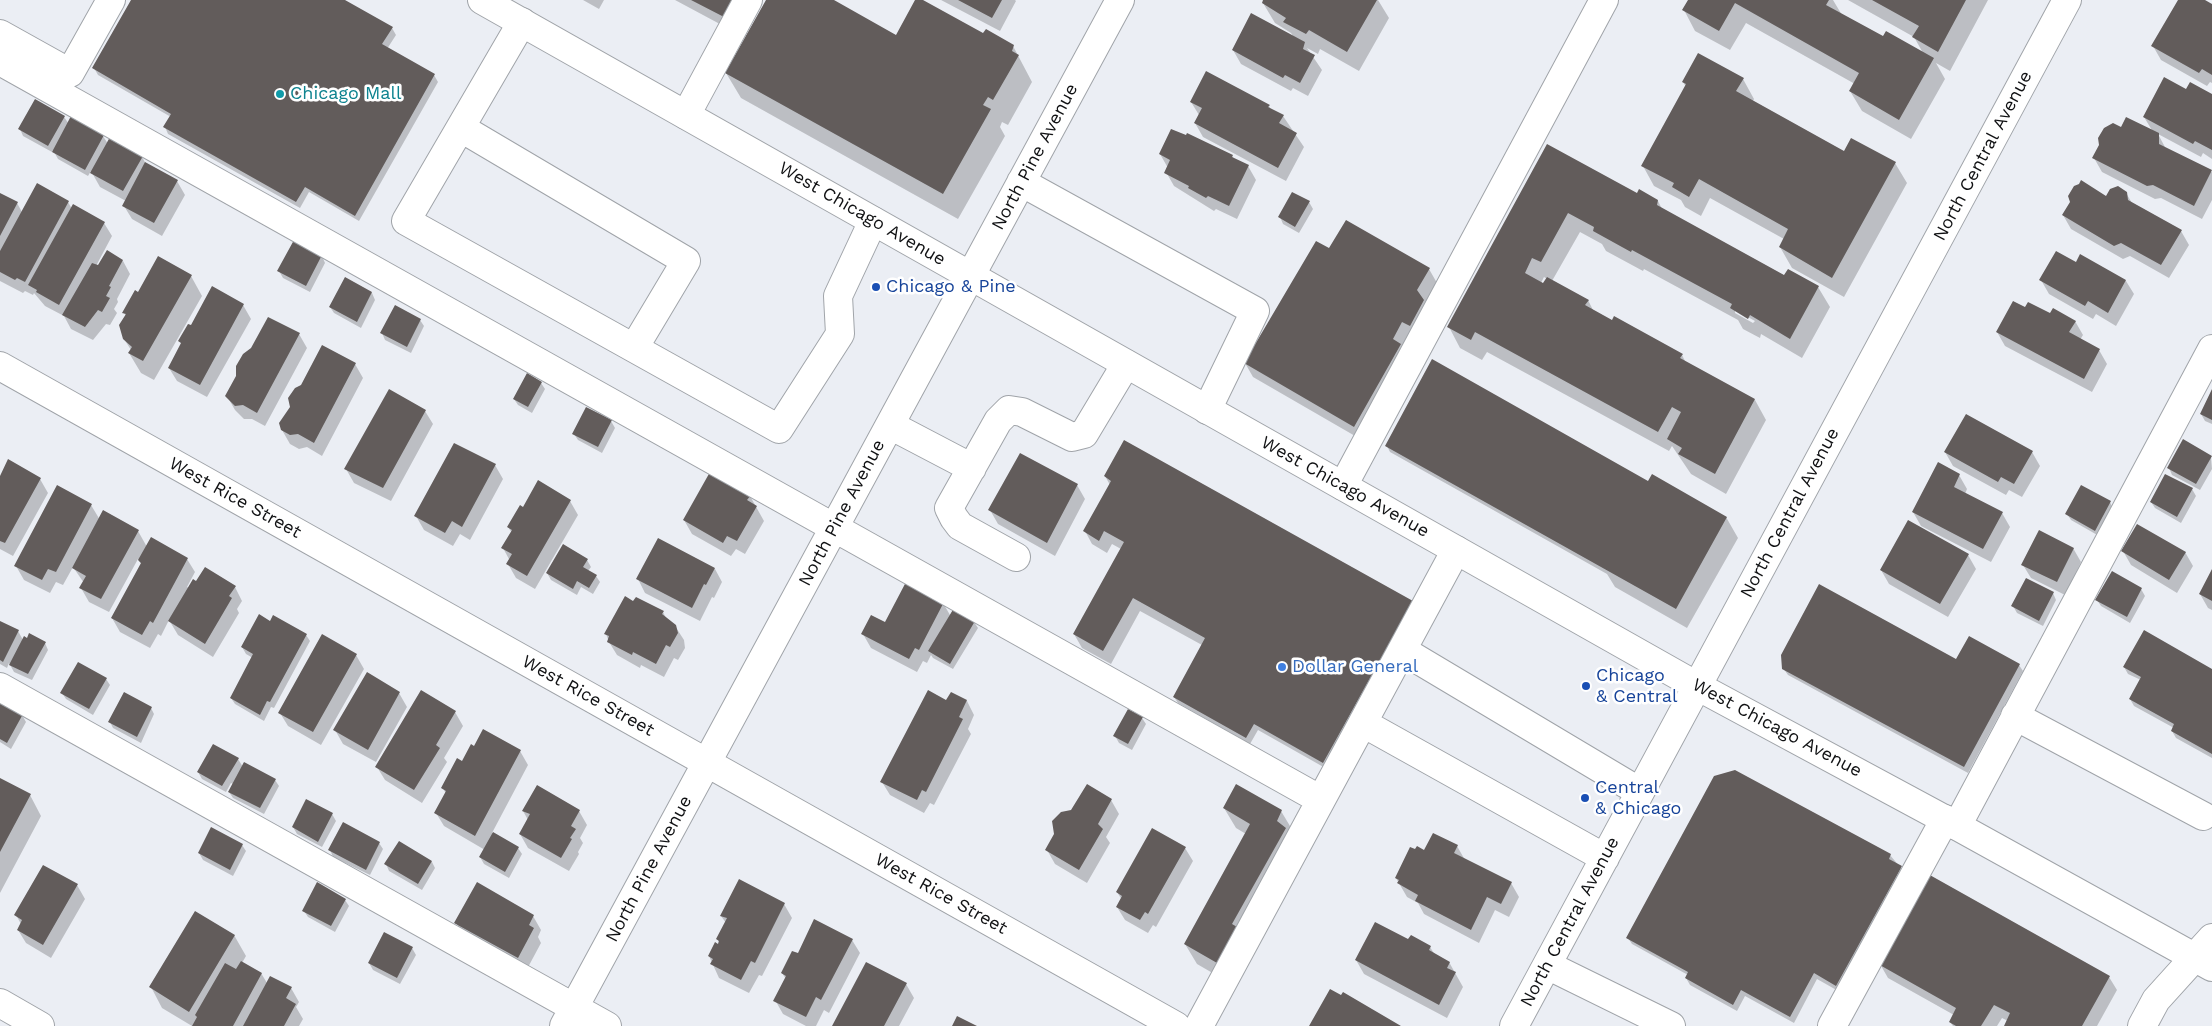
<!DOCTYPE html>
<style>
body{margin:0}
canvas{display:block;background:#ebeef4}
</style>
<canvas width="2212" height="1026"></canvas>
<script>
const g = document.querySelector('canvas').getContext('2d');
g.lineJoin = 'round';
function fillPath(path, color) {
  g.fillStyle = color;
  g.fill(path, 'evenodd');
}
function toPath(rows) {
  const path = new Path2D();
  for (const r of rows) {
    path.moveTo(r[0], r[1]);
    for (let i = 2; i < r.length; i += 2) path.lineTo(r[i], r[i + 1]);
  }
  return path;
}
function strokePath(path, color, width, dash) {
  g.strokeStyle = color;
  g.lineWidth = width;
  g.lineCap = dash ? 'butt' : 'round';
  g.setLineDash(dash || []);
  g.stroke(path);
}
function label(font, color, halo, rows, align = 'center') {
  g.font = font + ' "Work Sans",sans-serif';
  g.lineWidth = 5;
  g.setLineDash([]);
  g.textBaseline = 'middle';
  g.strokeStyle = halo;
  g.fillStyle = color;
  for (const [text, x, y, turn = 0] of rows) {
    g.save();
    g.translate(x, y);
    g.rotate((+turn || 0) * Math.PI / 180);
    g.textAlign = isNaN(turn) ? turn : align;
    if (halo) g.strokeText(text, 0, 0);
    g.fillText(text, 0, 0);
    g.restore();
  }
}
fillPath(toPath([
 [133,0,342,0,392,28,396,35,387,49,434,75,438,82,359,221,309,192,300,208,168,134,165,127,171,117,98,75,94,68],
 [583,0,604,0,599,9],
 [675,0,747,0,731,30],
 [767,0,831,0,897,36,916,0,920,0,983,35,1013,46,1032,82,1008,125,1002,122,1000,127,1005,136,958,219,741,98,726,73],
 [941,0,1015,0,1016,1,1000,31],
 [1265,0,1378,0,1389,18,1359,71,1320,49,1318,54,1307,48,1322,70,1308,96,1293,88,1291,91,1241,64,1233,50,1294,38,1291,33,1275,23,1263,3],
 [1690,0,1833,0,1842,15,1883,38,1923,53,1914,37,1848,0,1988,0,1950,71,1936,63,1945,79,1911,139,1862,111,1850,91,1855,84,1746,23,1730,50,1695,31,1684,10],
 [2180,0,2202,0,2212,6,2212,83,2210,82,2207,86,2161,60,2153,46],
 [1743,79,1754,99,1753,101,1844,153,1895,163,1907,183,1844,297,1792,268,1780,247,1784,239,1710,198,1701,216,1685,207,1681,200,1654,186,1643,166,1686,87,1683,82],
 [2187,90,2212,95,2212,159,2203,153,2201,157,2158,134,2166,149,2212,172,2212,200,2202,219,2161,198,2155,199,2102,172,2094,158,2121,129,2153,132,2144,117],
 [1191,102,1269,106,1271,110,1283,116,1304,147,1286,181,1203,137,1195,123,1199,115],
 [64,117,69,124,103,136,108,144,142,157,146,164,177,181,185,195,162,236,132,219,124,206,126,201,100,187,91,171,88,176,58,159,53,150,52,152,23,136,20,129],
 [1548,146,1637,195,1658,201,1662,209,1785,276,1818,287,1830,307,1802,358,1761,334,1760,338,1743,329,1738,320,1644,269,1643,271,1606,251,1602,244,1580,232,1552,281,1588,300,1594,312,1682,355,1686,363,1755,400,1766,420,1726,494,1691,474,1672,446,1669,451,1487,352,1482,360,1460,348,1449,327],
 [1544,277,1547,279,1544,284,1541,283],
 [1735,310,1755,321,1753,323,1735,313],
 [1160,154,1232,156,1235,160,1248,166,1256,180,1237,219,1216,209,1214,211,1174,186,1166,172,1168,168],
 [2126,193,2132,203,2181,231,2189,245,2169,278,2130,256,2123,259,2071,229,2063,215,2107,197],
 [0,195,17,203,22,212,68,202,72,209,104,223,112,236,96,266,123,261,130,274,117,299,118,302,114,309,117,313,110,325,106,324,93,340,71,329,64,316,45,306,34,293,33,295,25,291,23,293,0,281],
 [1309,202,1313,209,1299,233,1283,224,1280,217],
 [1346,221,1429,269,1437,283,1425,304,1431,315,1362,440,1253,377,1245,363,1330,250],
 [322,256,325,263,310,292,283,278,279,271],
 [2076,263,2126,281,2134,294,2116,326,2096,314,2093,319,2049,294,2041,280],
 [191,276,202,296,154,380,141,373,129,353,131,350,124,339,126,316,124,313,138,293],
 [346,279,372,293,375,300,361,328,334,313,330,307],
 [243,305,251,319,207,397,177,381,169,368,182,344,180,341,191,327],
 [2026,309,2075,321,2083,335,2080,340,2099,350,2107,364,2092,392,2005,346,1997,332],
 [420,320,424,326,411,353,385,340,382,333],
 [299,334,307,348,265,426,252,419,244,419,235,410,227,396],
 [355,364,363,378,322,456,307,447,299,449,290,444,282,430],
 [541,383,545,389,532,413,518,405,514,399],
 [2212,392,2212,424,2205,421,2201,414],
 [425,411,433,424,391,501,354,483,346,469],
 [611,421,615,428,602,453,578,440,574,434],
 [454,444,495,465,503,479,470,540,460,534,453,546,424,530,416,516],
 [1387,446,1647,481,1726,517,1738,538,1687,628,1615,587,1607,574,1390,452],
 [1945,452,2032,452,2040,466,2022,497,2009,490,2006,495,1953,466],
 [1020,455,1077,485,1085,499,1055,556,998,524,990,510],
 [2211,457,2212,469,2200,490,2172,475,2169,468],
 [1959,475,1967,489,1965,494,2002,513,2010,527,1991,562,1921,526,1913,512],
 [1105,476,1412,602,1327,769,1258,730,1250,744,1178,703,1174,697,1202,645,1140,611,1111,664,1082,648,1074,634,1121,549,1112,544,1107,553,1092,544,1085,531,1110,485],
 [0,477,40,479,48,493,13,556,0,549],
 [2192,489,2196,496,2181,523,2155,508,2151,502],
 [750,496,764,521,745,554,736,549,731,556,692,534,684,520],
 [570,501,578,515,535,589,516,578,508,564,510,561,503,548,512,533,508,527,523,508],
 [2110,502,2113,509,2099,536,2071,520,2067,514],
 [91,505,100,520,138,531,147,547,187,559,195,572,187,587,189,588,197,583,235,587,242,601,237,609,239,613,213,657,178,635,169,620,161,636,158,634,150,648,120,632,112,618,142,565,138,559,109,612,89,602,81,588,84,583,73,567,63,585,56,582,50,593,24,580,16,566],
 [2073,548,2081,562,2065,595,2031,578,2023,565],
 [2123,551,2185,552,2193,566,2177,593,2131,565],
 [1968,555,1976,569,1948,617,1889,584,1881,570],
 [587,560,591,567,588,571,596,576,600,582,593,594,581,587,577,595,551,580,547,573],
 [715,569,722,582,714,598,712,597,700,621,645,593,638,579],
 [2212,572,2212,610,2208,608,2200,594],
 [2141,589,2145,596,2130,623,2101,606,2097,600],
 [2053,593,2056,600,2043,626,2017,613,2013,606],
 [634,603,663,612,667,620,675,626,684,640,685,648,678,660,674,658,664,677,641,665,640,668,617,655,609,642,606,634],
 [943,603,950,615,974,622,978,628,953,669,933,658,931,655,927,663,923,661,917,672,871,648,863,634],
 [0,622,18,631,23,640,45,643,48,650,32,680,14,672,9,663,7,668,0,664],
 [271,622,306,635,310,641,274,708,271,707,264,721,235,704,231,698,253,658,246,654,242,647],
 [356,655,364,669,321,745,288,726,280,713],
 [1957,661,2019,665,2023,671,1968,773,1788,675,1783,668],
 [2124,667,2212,670,2212,758,2176,738,2172,731,2174,728,2134,706,2130,699,2141,680,2128,674],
 [367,674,399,693,407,707,376,762,343,744,335,730],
 [106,679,110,685,93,715,66,699,62,693],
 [947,701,967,701,974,715,968,729,971,734,934,805,930,803,924,813,890,795,882,782],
 [0,702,22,715,26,722,11,749,0,742],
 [151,708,154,714,141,743,113,728,110,722],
 [455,712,463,726,444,758,447,762,422,803,385,780,377,767],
 [1142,718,1146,724,1132,750,1119,743,1115,736],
 [483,731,520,751,528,765,492,833,518,848,522,854,509,878,484,864,480,857,485,850,444,826,436,813,446,794,443,788,474,748],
 [238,759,243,767,275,780,279,786,264,814,233,798,229,792,233,784,231,783,226,792,202,779,198,772],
 [0,780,30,795,41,816,0,893],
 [1111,800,1119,814,1106,837,1110,843,1087,883,1055,864,1047,850],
 [1224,808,1281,811,1293,831,1235,986,1197,964,1185,944,1246,834,1236,828],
 [523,811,579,811,587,825,580,838,583,843,578,852,579,854,569,871,528,848,520,834,528,820],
 [332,814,336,821,322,847,297,834,293,827],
 [379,843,383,849,370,875,333,857,330,850],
 [242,845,246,851,233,876,203,860,199,853],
 [1457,846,1465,860,1511,883,1519,897,1509,917,1495,910,1479,943,1424,914,1418,903,1407,897,1396,878,1425,852],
 [1185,848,1193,861,1156,927,1153,925,1148,933,1125,920,1117,907,1122,900,1117,892],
 [1890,855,1905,873,1840,992,1817,979,1794,1023,1745,996,1737,1011,1690,985,1686,978,1688,975,1632,944,1628,938],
 [432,862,435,868,422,890,389,871,386,864],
 [77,885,85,899,51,958,26,943,18,930,21,924,16,915],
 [345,900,349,906,335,932,308,917,304,911],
 [784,904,792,918,762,976,759,975,749,993,719,978,709,956,719,946,718,939,726,923,721,916],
 [533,916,541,930,538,937,541,943,526,971,464,936,456,922],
 [234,935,246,956,242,963,261,973,267,983,291,988,299,1002,296,1007,303,1019,299,1026,192,1026,162,1008,151,987],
 [852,940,860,953,829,1013,824,1010,816,1026,806,1026,783,1014,775,1000,786,979,782,973,798,955],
 [1409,941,1430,947,1435,955,1449,962,1463,987,1447,1018,1364,974,1356,960],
 [412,948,416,955,400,984,373,970,369,963],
 [1880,964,2109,977,2117,990,2097,1026,2005,1026,2008,1021,2002,1018,1997,1026,1953,1026,1950,1022,1954,1015,1888,978],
 [906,984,914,998,899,1026,834,1026]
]), '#0003');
fillPath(toPath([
 [131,0,345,0,393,27,382,44,435,74,355,216,305,187,296,202,163,127,171,114,92,68],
 [691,0,733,0,724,17],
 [766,0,834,0,896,35,915,0,923,0,983,33,986,29,1014,45,1012,51,1019,55,993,100,988,97,983,105,991,109,943,194,725,73],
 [958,0,1002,0,992,18],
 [1263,0,1377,0,1347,52,1309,30,1306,34,1283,22,1286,18,1262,3],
 [1688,0,1829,0,1826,5,1883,36,1886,31,1934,58,1899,120,1849,91,1859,73,1735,3,1719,31,1682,10],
 [1872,0,1966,0,1938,52,1912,37,1919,26],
 [2178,0,2205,0,2212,4,2212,75,2202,69,2199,73,2151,46],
 [1251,13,1305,42,1303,49,1315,55,1300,83,1285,75,1283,78,1232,50],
 [1698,53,1744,78,1736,91,1844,151,1851,138,1896,162,1832,278,1779,247,1788,229,1699,179,1689,197,1672,187,1674,183,1641,166,1686,84,1682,82],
 [1206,71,1270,105,1268,107,1284,115,1279,123,1297,133,1278,168,1194,123,1202,108,1190,102],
 [2164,77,2186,89,2190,82,2212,94,2212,150,2195,141,2193,144,2143,117],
 [35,99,65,116,48,146,18,129],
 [71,116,104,135,85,170,52,152],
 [2126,117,2159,133,2159,144,2212,170,2194,206,2153,185,2147,186,2092,158,2099,145,2098,138,2104,128,2113,123,2121,127],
 [1171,129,1186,135,1187,133,1233,155,1232,157,1249,165,1229,206,1208,196,1206,198,1188,188,1189,186,1164,173,1170,160,1159,154],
 [110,137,143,156,123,191,90,173],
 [1547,144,1637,193,1639,189,1658,200,1657,205,1784,275,1788,269,1819,286,1790,339,1750,315,1748,319,1730,308,1732,304,1632,250,1631,252,1593,231,1594,227,1568,213,1541,262,1532,258,1525,273,1543,283,1547,277,1589,300,1585,305,1612,320,1614,316,1683,354,1680,358,1755,399,1715,474,1678,454,1682,448,1667,439,1681,412,1672,407,1658,432,1475,332,1471,340,1447,327],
 [145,162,178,180,154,223,122,206],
 [2081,180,2106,196,2110,189,2118,186,2127,192,2128,200,2182,230,2161,265,2121,243,2114,246,2062,215,2070,202,2068,196,2074,186,2079,184],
 [37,183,69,201,25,282,17,278,15,280,0,272,0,251],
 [1292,192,1310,201,1295,227,1278,217],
 [0,193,18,202,0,236],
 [73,204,105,222,59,305,36,292,37,290,28,285],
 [1346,220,1430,268,1417,290,1424,300,1410,326,1402,322,1393,339,1401,344,1354,427,1244,363,1316,241,1329,248],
 [294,240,322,255,306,286,277,271],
 [107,250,123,260,109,286,111,287,106,296,110,298,102,312,98,310,85,327,62,315,92,263,98,265],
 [2056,251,2076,262,2080,254,2126,280,2108,313,2088,301,2085,306,2039,280],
 [158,256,192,275,143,361,128,353,132,347,123,339,119,325,126,314,122,313,135,290,138,292],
 [345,277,372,292,357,322,329,307],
 [212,286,244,304,200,385,168,368,181,343,178,341,188,324,191,325],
 [2013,301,2025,307,2028,302,2050,313,2053,308,2076,321,2069,332,2100,349,2084,379,1996,332],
 [395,305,421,319,407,347,380,333],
 [268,317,300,333,257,413,243,405,235,406,225,396,236,376,236,366,243,354,251,348],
 [322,345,356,363,314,443,298,434,290,435,281,430,279,423,290,407,288,398,295,388,301,385],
 [1432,359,1648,481,1652,474,1727,517,1676,609,1385,446],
 [527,373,542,382,528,407,513,399],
 [389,389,426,410,383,488,344,469],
 [2212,389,2212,420,2200,414],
 [586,407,612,420,598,447,572,434],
 [1966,414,2033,451,2014,484,2001,477,1998,482,1944,452],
 [2183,439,2212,456,2196,484,2167,468],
 [1124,440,1413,601,1323,763,1254,724,1246,738,1173,697,1205,638,1133,598,1103,651,1073,634,1124,542,1104,531,1099,541,1083,531,1111,481,1104,476],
 [454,443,496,464,462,527,452,521,445,533,414,516],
 [1020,453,1078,484,1047,543,988,510],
 [8,459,41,478,5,543,0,541,0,476],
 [1938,462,1960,474,1954,487,2003,512,1983,549,1912,512],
 [710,472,751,495,747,500,757,506,737,541,727,536,723,543,683,520],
 [2165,474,2193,488,2177,517,2150,502],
 [538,480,571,500,527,576,506,564,512,554,501,548,512,530,507,527,520,505,523,507],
 [57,485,92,504,56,572,48,569,42,580,14,566],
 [2081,485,2111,501,2095,531,2065,514],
 [103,510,139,530,101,599,79,588,86,576,72,568],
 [1908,520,1969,554,1940,604,1880,570],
 [2137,524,2186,552,2169,580,2121,551],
 [2039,530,2074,548,2057,582,2021,565],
 [151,537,188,558,153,623,150,621,142,635,111,618,141,563,138,560],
 [658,538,715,568,706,585,704,584,692,608,636,579],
 [563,544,588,559,583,567,597,575,589,588,577,581,573,589,546,573],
 [205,567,236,586,229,596,232,598,205,644,168,621,193,579,196,581],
 [2212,569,2212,601,2199,594],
 [2112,571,2142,588,2127,617,2095,600],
 [2026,578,2054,592,2039,621,2011,606],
 [906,582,944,602,919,650,915,648,909,659,861,634,871,615,885,622],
 [1819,584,1956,659,1969,636,2020,664,1964,767,1782,669,1781,655],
 [625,596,633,601,636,597,664,611,662,614,676,625,678,633,670,647,666,645,656,664,633,652,632,655,607,642,609,636,604,634],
 [954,608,975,621,950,664,928,651],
 [259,614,270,621,273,615,307,634,270,702,267,701,260,715,230,698,253,654,241,647],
 [0,621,19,630,3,662,0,660],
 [2144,630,2212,669,2212,754,2171,731,2174,724,2129,699,2141,677,2123,667],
 [29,633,46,642,28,674,9,665,24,636,27,638],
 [322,634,357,654,313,732,278,713],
 [78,662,107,678,89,709,60,693],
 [367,672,400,692,368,750,333,730],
 [421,690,456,711,436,745,440,748,414,790,375,767],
 [928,690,946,700,951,692,967,700,959,717,963,719,926,792,922,790,917,800,880,782],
 [124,692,152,707,137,737,108,722],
 [0,701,23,714,7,743,0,739],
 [1128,709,1143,717,1128,744,1113,736],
 [483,729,521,750,475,836,434,813,446,791,441,788,457,758,462,761,471,744,474,746],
 [213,744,239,758,222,786,197,772],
 [244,762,276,779,260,808,228,792],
 [1735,770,1891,854,1889,859,1902,866,1836,986,1814,973,1790,1017,1741,990,1733,1005,1685,978,1688,972,1626,938,1714,776],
 [0,778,31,794,0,852],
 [1087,784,1112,799,1098,824,1103,829,1079,870,1045,850,1054,834,1052,821,1061,812,1071,810],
 [1236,784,1282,810,1277,821,1286,828,1232,924,1244,931,1224,967,1184,944,1250,824,1223,808],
 [537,785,580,810,571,826,576,829,570,838,572,839,561,858,519,834,530,814,522,811],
 [306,799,333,813,318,842,292,827],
 [343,822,380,842,366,870,328,850],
 [211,827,243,844,230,870,198,853],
 [1152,828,1186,847,1148,914,1145,912,1140,920,1116,907,1122,896,1116,892],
 [493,832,519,847,505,872,479,857],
 [1433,833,1458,845,1454,853,1512,882,1501,904,1487,897,1471,930,1415,901,1418,895,1397,883,1399,880,1395,878,1410,847,1415,849,1417,846,1424,850],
 [399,841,432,861,418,884,384,864],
 [43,865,78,884,43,945,17,930,22,920,14,915],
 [1928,874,2110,976,2082,1026,2004,1026,2010,1013,1994,1005,1981,1026,1956,1026,1949,1022,1956,1008,1878,964],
 [739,879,785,903,755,963,751,961,741,980,710,964,713,959,708,956,715,942,718,944,719,941,716,939,727,918,720,916],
 [317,882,346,899,331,926,302,911],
 [477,882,534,915,529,925,534,928,518,958,454,923],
 [195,911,235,935,189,1012,149,987],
 [814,919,853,939,821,1000,816,997,806,1017,773,1001,786,976,781,973,792,951,798,953],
 [1375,922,1408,939,1411,935,1431,946,1429,950,1450,962,1447,968,1456,972,1439,1005,1355,960],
 [384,932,413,947,397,978,368,963],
 [241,961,262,973,233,1026,192,1026,197,1017,195,1015,225,963,236,969],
 [866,962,907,983,884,1026,832,1026],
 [270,976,292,987,286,998,296,1004,284,1026,243,1026],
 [1330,989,1341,995,1343,992,1401,1026,1309,1026],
 [957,1016,977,1026,952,1026]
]), '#625c5b');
const minor = toPath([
 [522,22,406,221,779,429,840,334,838,296,873,221],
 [0,34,70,73,111,0],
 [0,61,1321,800],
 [686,115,748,0],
 [461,128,686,261,634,348],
 [1021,182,1255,311,1207,410],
 [0,366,1176,1026],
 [890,425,972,468],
 [1343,486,1604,0],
 [1016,557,960,526,954,518,949,508,998,421,1009,410,1022,412,1072,437,1084,434,1126,364],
 [1402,650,1640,792],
 [0,687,607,1026],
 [2015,716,2203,816],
 [1363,723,1605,858],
 [1957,826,2212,349],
 [1547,965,1671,1026],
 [0,1003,40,1026],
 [564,1026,1120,0],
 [1199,1026,1456,550],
 [1514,1026,2067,0],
 [1832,1026,1945,819],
 [2142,1026,2156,1000,2212,938]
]);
const major = toPath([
 [482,0,1697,686,1957,826,2212,967]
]);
strokePath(minor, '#a0a4a9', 30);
strokePath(major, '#a0a4a9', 30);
strokePath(minor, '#fff', 28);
strokePath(major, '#fff', 28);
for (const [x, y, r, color] of [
 [280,94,5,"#0f9aa8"],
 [876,287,5,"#1a4fb4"],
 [1282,667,5,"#3f7fe0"],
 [1586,686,5,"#1a4fb4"],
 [1585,798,5,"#1a4fb4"]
]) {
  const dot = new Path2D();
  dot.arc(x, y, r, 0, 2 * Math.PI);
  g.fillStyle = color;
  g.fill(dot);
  strokePath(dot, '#fff', 2);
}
label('18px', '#0d838f', '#fff', [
 ["Chicago Mall",290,94]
], 'left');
label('18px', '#101113', '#fff', [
 ["North Central Avenue",1983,156,-62],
 ["North Pine Avenue",1035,157,-62],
 ["West Chicago Avenue",862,214,30],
 ["West Chicago Avenue",1345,487,29],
 ["West Rice Street",235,498,29],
 ["North Pine Avenue",842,513,-62],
 ["North Central Avenue",1790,513,-62],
 ["West Rice Street",588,696,29],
 ["West Chicago Avenue",1777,728,28],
 ["North Pine Avenue",649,869,-62],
 ["West Rice Street",941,894,29],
 ["North Central Avenue",1570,922,-62]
]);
label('18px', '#164399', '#fff', [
 ["Chicago & Pine",886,287],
 ["Chicago",1596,676],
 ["& Central",1596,697],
 ["Central",1595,788],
 ["& Chicago",1595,809]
], 'left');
label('18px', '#366cbe', '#fff', [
 ["Dollar General",1292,667]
], 'left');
</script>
